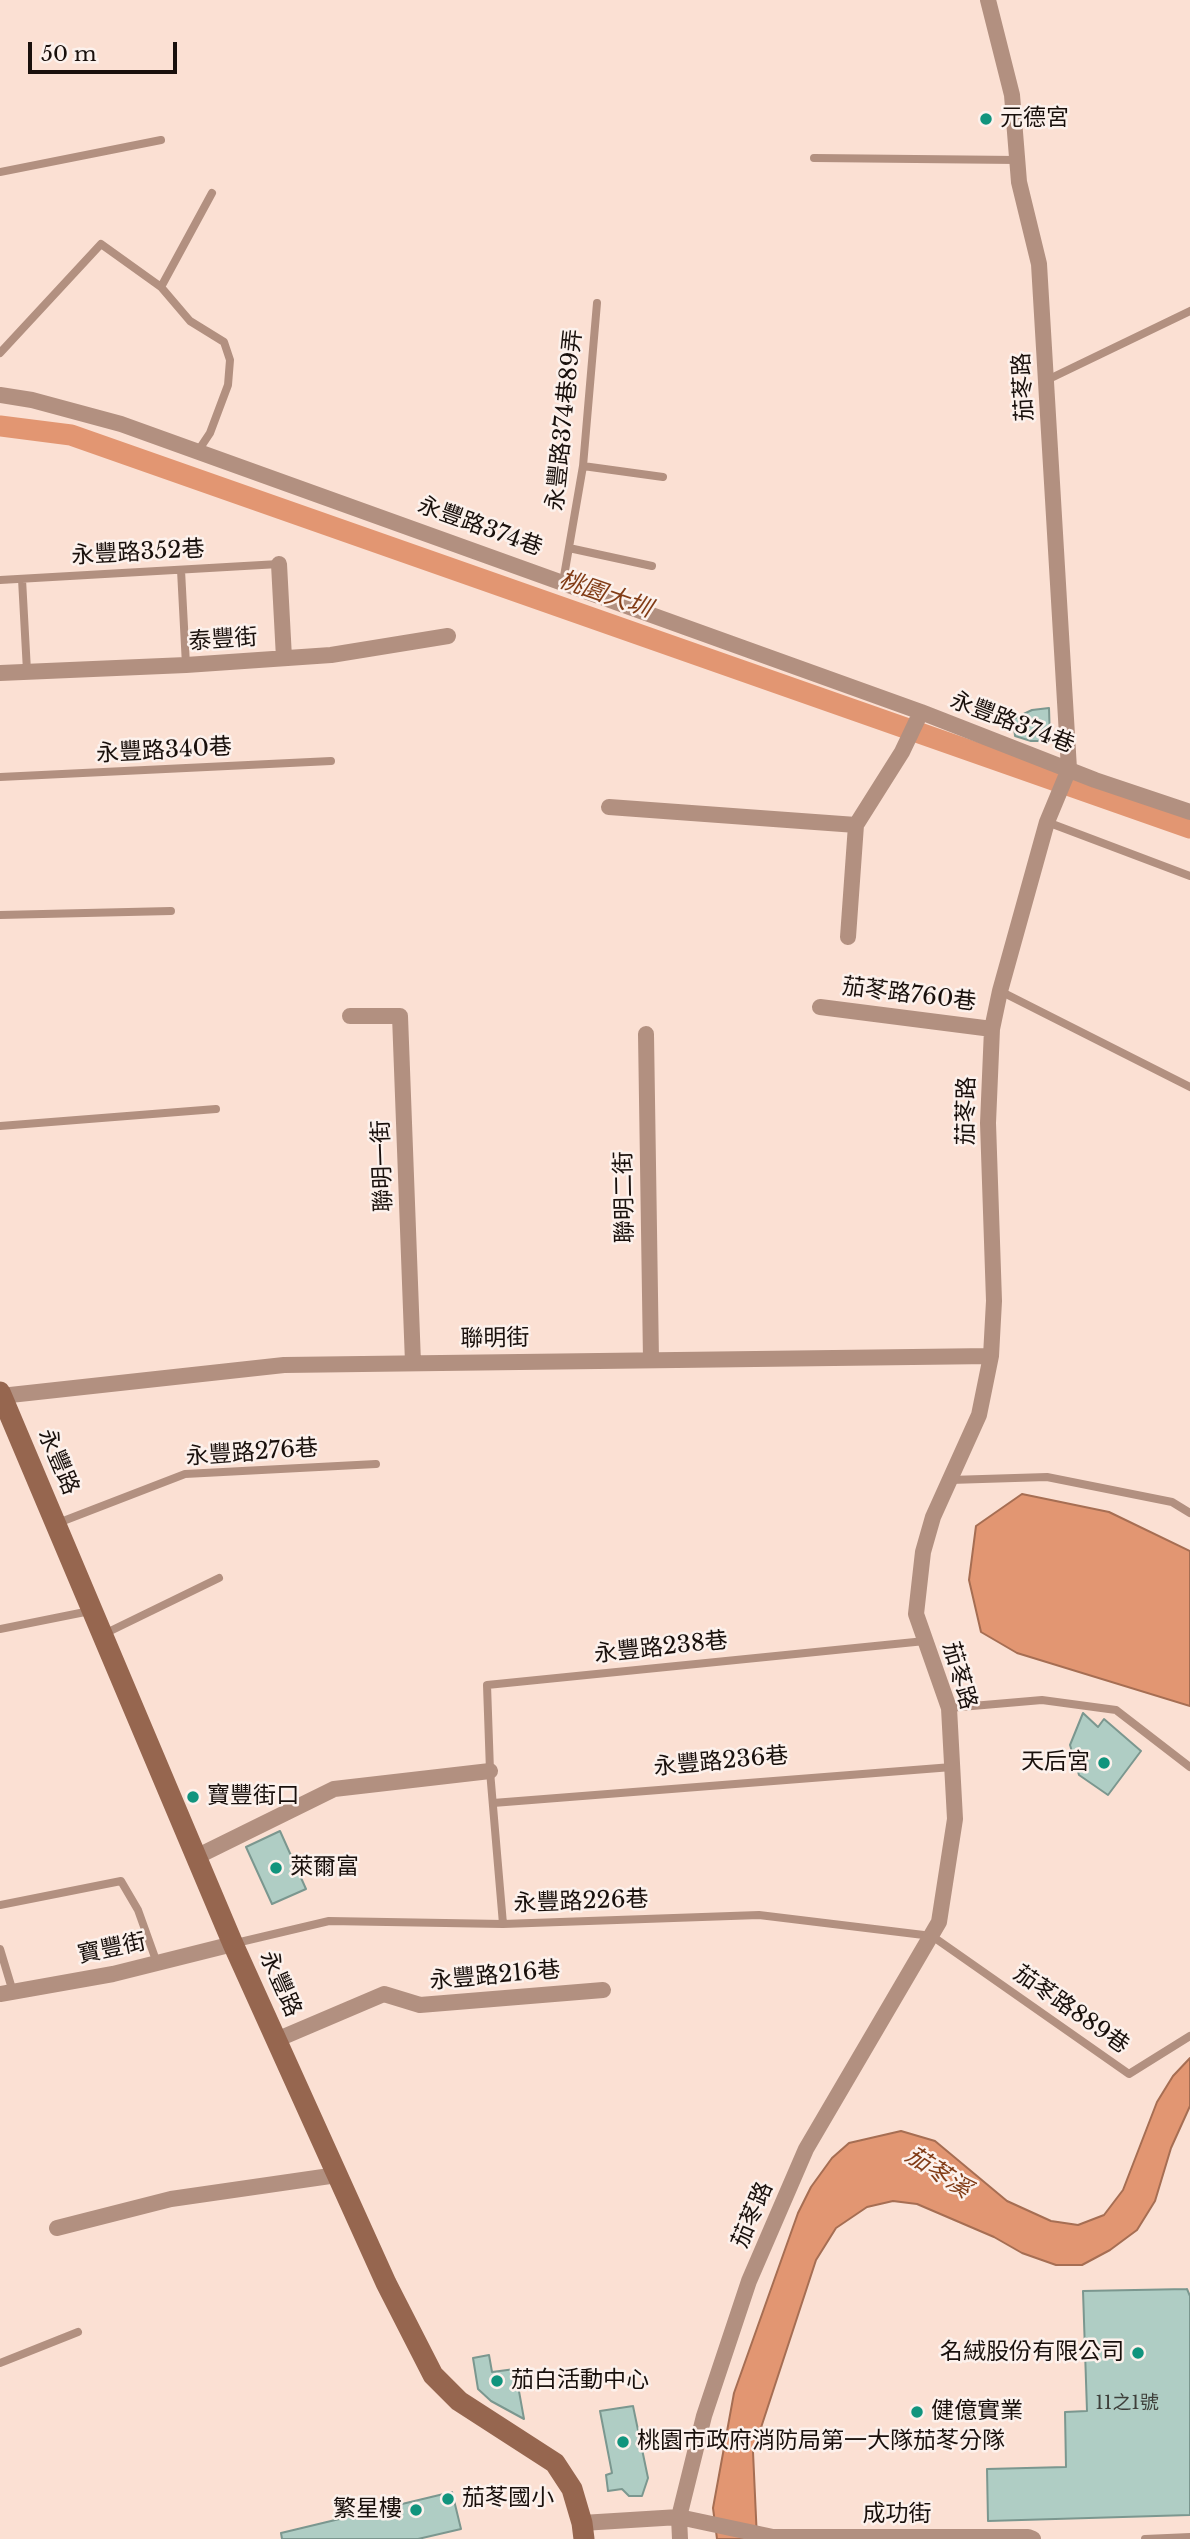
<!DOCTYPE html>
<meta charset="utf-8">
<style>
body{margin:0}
#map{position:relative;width:1190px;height:2539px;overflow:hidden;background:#fbe0d3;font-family:"Libre Baskerville",serif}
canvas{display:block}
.scale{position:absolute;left:28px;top:42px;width:149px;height:32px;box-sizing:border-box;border:4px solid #19100c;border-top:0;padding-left:9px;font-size:21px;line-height:24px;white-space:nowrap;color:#19100c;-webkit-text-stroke:5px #fcf1ec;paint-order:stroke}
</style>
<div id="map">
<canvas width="1190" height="2539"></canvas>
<div class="scale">50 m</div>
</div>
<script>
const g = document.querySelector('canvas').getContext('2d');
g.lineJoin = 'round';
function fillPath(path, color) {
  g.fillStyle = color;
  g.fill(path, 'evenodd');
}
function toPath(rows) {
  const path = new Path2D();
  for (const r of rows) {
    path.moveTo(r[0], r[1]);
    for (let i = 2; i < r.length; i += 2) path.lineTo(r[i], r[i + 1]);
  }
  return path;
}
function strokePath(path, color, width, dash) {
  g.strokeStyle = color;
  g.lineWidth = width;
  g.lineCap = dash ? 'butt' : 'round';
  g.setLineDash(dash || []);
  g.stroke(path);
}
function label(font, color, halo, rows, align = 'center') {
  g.font = font + ' "Libre Baskerville","Noto Sans TC",serif';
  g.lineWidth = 5;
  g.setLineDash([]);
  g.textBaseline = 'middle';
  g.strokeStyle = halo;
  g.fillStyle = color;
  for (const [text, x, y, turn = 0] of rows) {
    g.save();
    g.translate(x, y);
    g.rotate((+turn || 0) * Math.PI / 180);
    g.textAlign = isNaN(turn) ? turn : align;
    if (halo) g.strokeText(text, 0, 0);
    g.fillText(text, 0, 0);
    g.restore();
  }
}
const water = toPath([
 [1022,1494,1109,1512,1190,1551,1190,1706,1017,1653,981,1632,969,1580,976,1526,1022,1494],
 [1190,2058,1190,2106,1171,2148,1155,2201,1137,2230,1110,2250,1082,2265,1056,2265,1022,2253,994,2237,917,2204,893,2201,867,2207,836,2228,816,2260,753,2452,757,2539,717,2539,713,2508,734,2393,798,2213,811,2187,832,2158,849,2143,901,2131,935,2141,1007,2201,1051,2221,1078,2225,1104,2215,1123,2190,1157,2102,1173,2076,1190,2058]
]);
fillPath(water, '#e29672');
strokePath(water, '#a66e53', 2);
strokePath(toPath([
 [0,426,71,435,1190,828]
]), '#e29672', 21);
const building = toPath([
 [1049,708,1050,741,1031,741,1015,736,1013,719,1032,710,1049,708],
 [1083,1713,1098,1727,1104,1719,1141,1751,1108,1795,1079,1775,1070,1745,1083,1713],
 [280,1831,306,1889,272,1904,246,1847,280,1831],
 [1187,2289,1190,2296,1190,2515,988,2521,987,2469,1066,2467,1065,2412,1087,2411,1083,2291,1187,2289],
 [489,2355,492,2372,515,2369,524,2419,491,2401,478,2389,473,2358,489,2355],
 [633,2406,648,2478,642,2496,629,2496,622,2489,608,2491,606,2475,612,2473,600,2411,633,2406],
 [452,2492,461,2529,418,2539,282,2539,281,2533,452,2492]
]);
fillPath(building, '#afcdc4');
strokePath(building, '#7b978f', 2);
strokePath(toPath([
 [814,158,1017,160],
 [0,172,161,140],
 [161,287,212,193],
 [0,353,101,244,161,287,190,321,224,342,230,360,228,385,210,433,198,451],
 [1047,380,1190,311],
 [583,466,663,477],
 [569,548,652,566],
 [181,570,186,665],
 [22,579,27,671],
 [0,580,279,564],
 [563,582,583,466,597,303],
 [0,777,331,761],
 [1047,822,1190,876],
 [0,915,171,911],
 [1000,991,1190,1087],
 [0,1126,216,1109],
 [950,1480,1047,1477,1172,1502,1190,1513],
 [58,1523,185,1474,376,1464],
 [0,1629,90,1611],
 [102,1635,219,1578],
 [949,1708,1042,1700,1116,1710,1190,1767],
 [493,1803,952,1767],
 [0,1905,121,1881,138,1910,157,1963],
 [503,1924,490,1771,487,1685,925,1641],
 [236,1943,329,1921,503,1924,759,1915,932,1936,1129,2074,1190,2036],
 [0,1949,13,1992],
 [0,2363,78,2332],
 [1145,2539,1190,2537]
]), '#b29080', 8);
strokePath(toPath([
 [0,395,32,400,121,424,921,712,1095,780,1190,812],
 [279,564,284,658],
 [0,673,186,665,331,655,448,636],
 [609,807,856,825,902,752,921,712],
 [848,937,856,825],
 [820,1007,992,1029],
 [350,1016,400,1016,413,1363],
 [646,1034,651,1360],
 [1,1396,284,1365,991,1356],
 [196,1857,334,1789,490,1771],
 [0,1994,113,1974,233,1944],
 [276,2040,384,1994,420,2005,603,1990],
 [57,2228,171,2199,337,2175],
 [582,2523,679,2517,773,2537,1028,2537,1033,2539],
 [680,2539,679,2517,704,2416,749,2281,806,2149,939,1922,955,1819,949,1708,916,1614,923,1552,933,1517,979,1415,991,1356,994,1301,988,1123,992,1029,1000,991,1047,822,1069,769,1039,264,1019,182,1012,95,988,0]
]), '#b29080', 16);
strokePath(toPath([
 [0,1392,233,1944,386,2283,433,2375,459,2401,555,2463,572,2489,582,2523,584,2539]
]), '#96664f', 21);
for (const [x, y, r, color] of [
 [986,119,7,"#11947d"],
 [1104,1763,7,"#11947d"],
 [193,1797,7,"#11947d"],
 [276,1868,7,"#11947d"],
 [1138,2353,7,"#11947d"],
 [497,2381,7,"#11947d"],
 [917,2412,7,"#11947d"],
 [623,2442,7,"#11947d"],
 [448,2499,7,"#11947d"],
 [416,2510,7,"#11947d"]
]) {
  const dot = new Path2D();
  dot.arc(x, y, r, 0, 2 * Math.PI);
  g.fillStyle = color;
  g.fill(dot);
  strokePath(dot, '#fcf1ec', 2.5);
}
label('19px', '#3e3f3a', null, [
 ["11之1號",1127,2404]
]);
label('23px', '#19100c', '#fcf1ec', [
 ["元德宮",1000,119],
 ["天后宮",1090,1763,"right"],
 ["寶豐街口",207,1797],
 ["萊爾富",290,1868],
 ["名絨股份有限公司",1124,2353,"right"],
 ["茄白活動中心",511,2381],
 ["健億實業",931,2412],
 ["桃園市政府消防局第一大隊茄苳分隊",637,2442],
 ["茄苳國小",462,2499],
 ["繁星樓",402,2510,"right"]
], 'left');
label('23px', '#19100c', '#fcf1ec', [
 ["茄苳路",1024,387,-93],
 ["永豐路374巷89弄",565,420,-84],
 ["永豐路374巷",480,527,20],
 ["永豐路352巷",138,553,-3],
 ["泰豐街",223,640,-4],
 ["永豐路374巷",1012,723,21],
 ["永豐路340巷",164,751,-3],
 ["茄苳路760巷",909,995,7],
 ["茄苳路",967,1111,-89],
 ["聯明一街",383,1166,-92],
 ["聯明二街",625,1197,-91],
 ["聯明街",495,1339,-1],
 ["永豐路276巷",252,1453,-4],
 ["永豐路",58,1462,67],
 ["永豐路238巷",661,1648,-6],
 ["茄苳路",959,1676,74],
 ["永豐路236巷",721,1762,-5],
 ["永豐路226巷",581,1902,-2],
 ["寶豐街",112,1949,-12],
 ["永豐路216巷",495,1976,-5],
 ["永豐路",280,1984,66],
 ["茄苳路889巷",1071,2010,35],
 ["茄苳路",753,2215,-67],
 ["成功街",897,2515]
]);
label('italic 24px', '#823c16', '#fcf1ec', [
 ["桃園大圳",605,595,19],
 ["茄苳溪",938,2173,33]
]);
</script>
